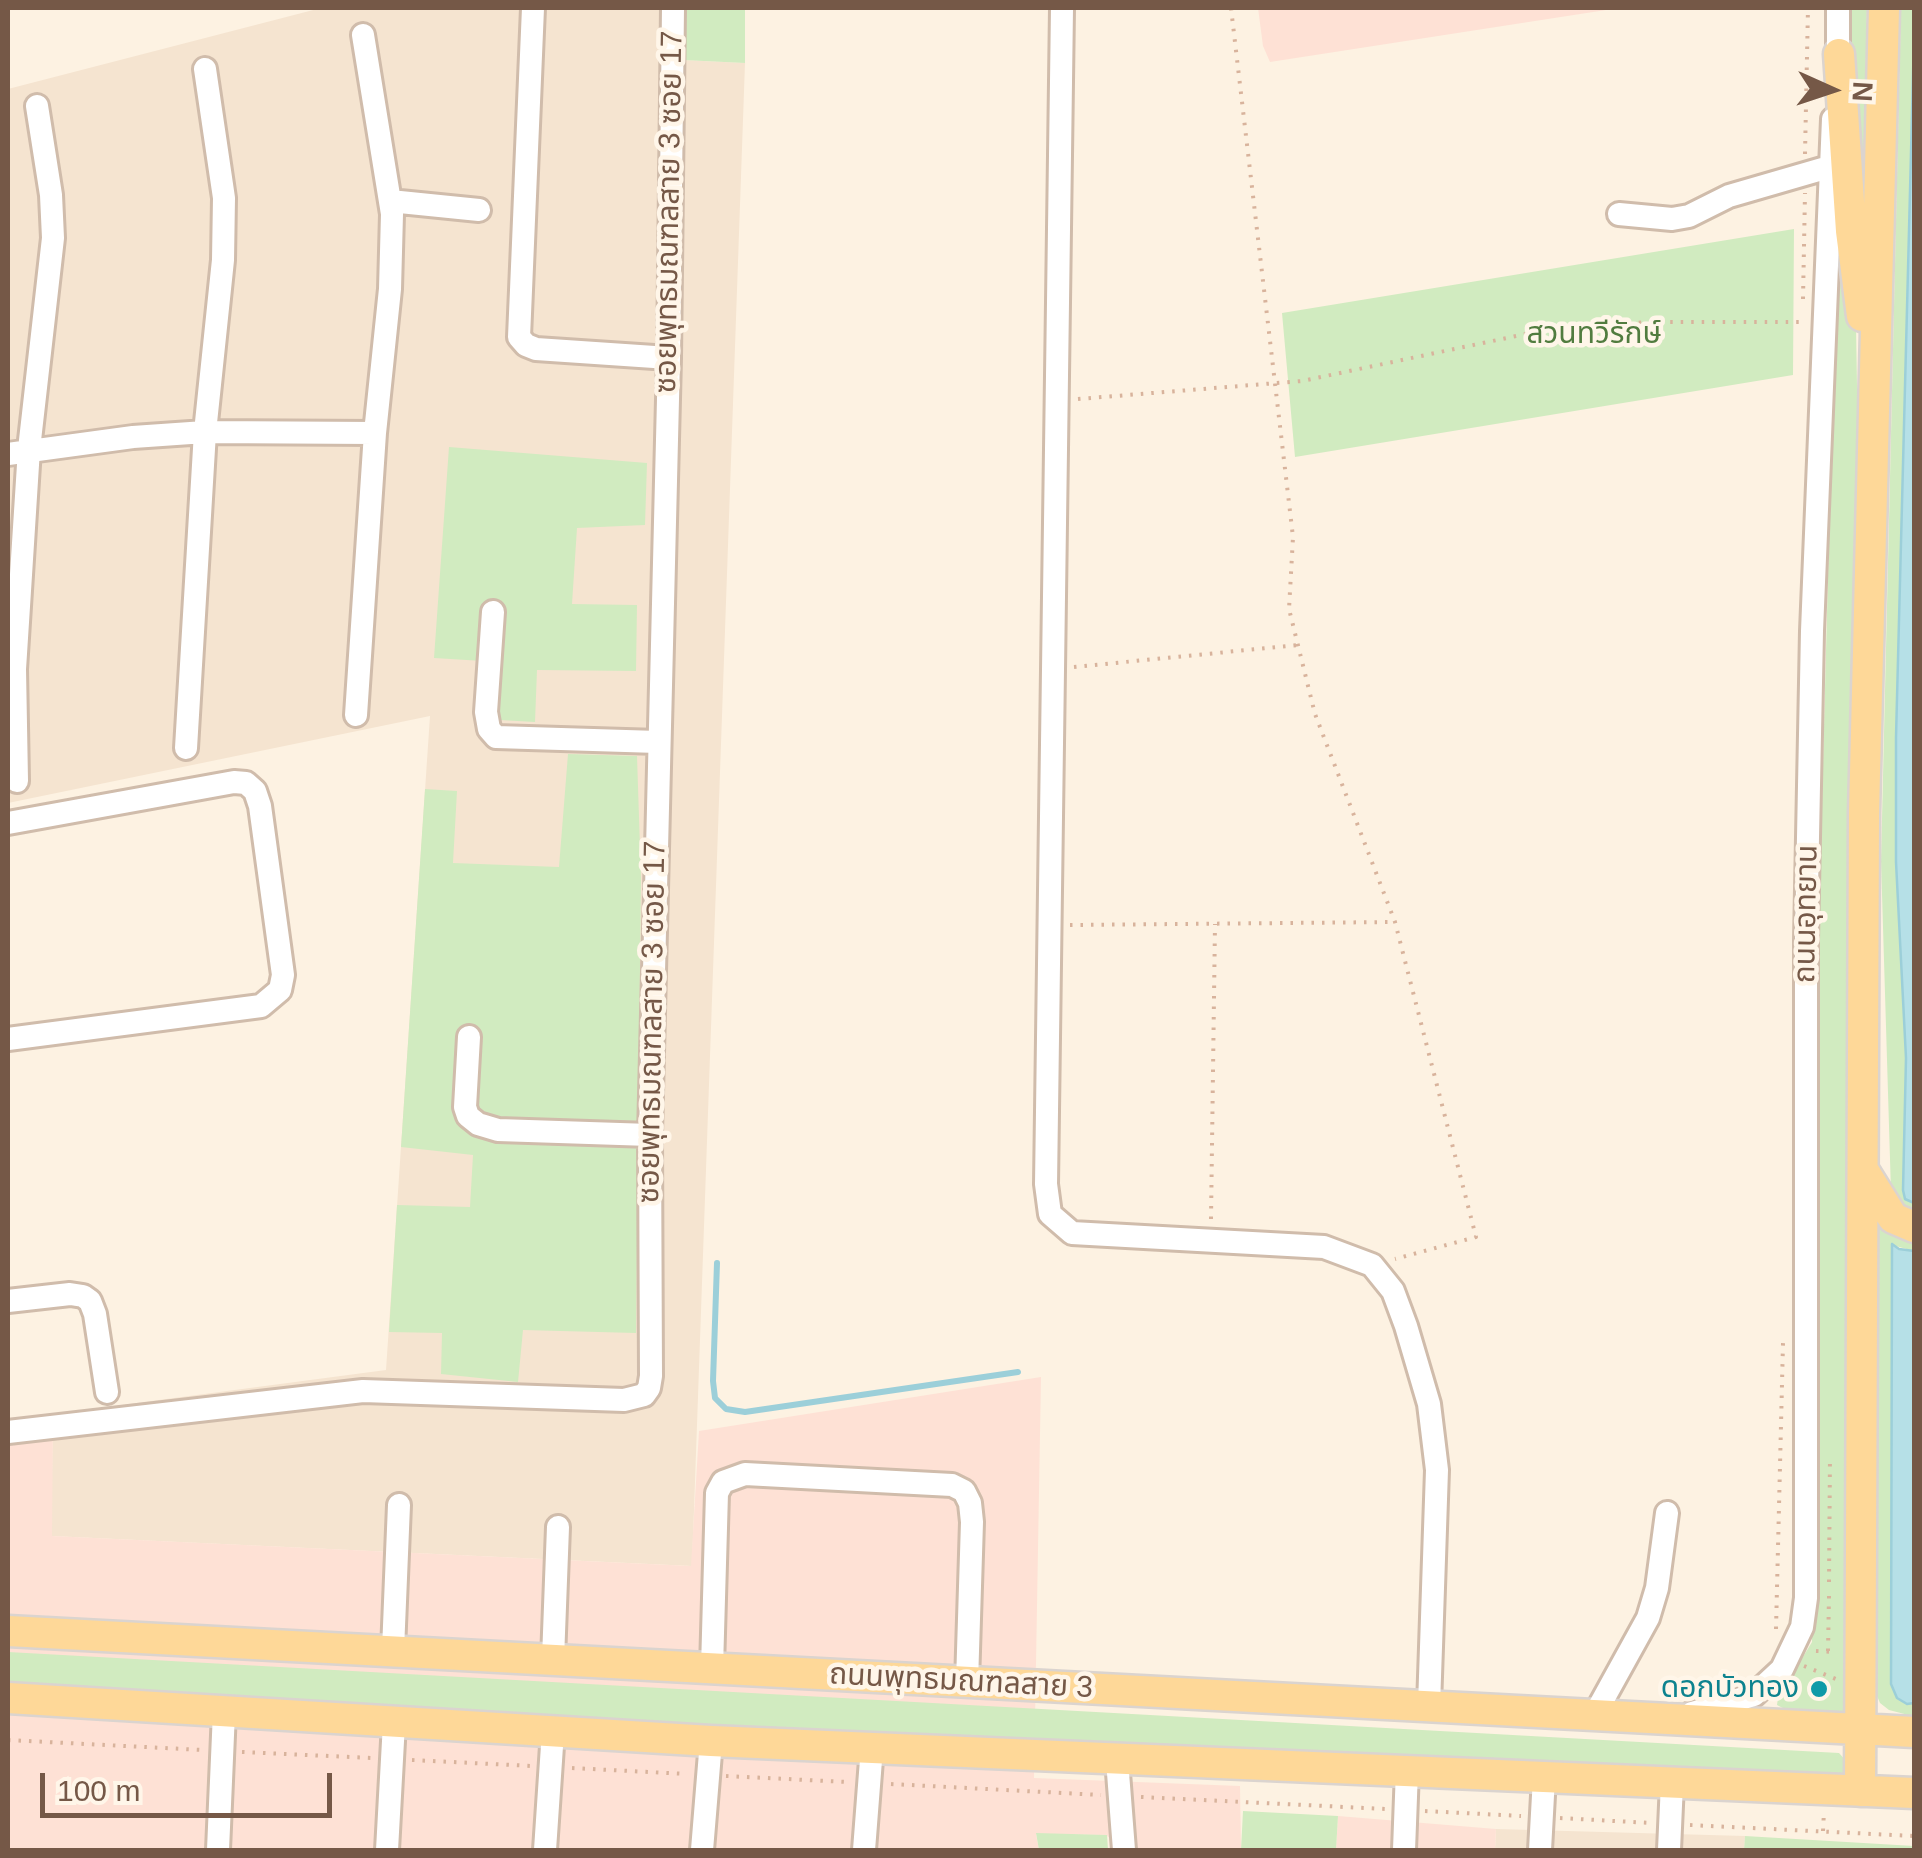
<!DOCTYPE html>
<meta charset="utf-8">
<style>
body{margin:0}
#map{position:relative;width:1922px;height:1858px;overflow:hidden;background:#fdf2e2;font-family:Arial,sans-serif}
canvas{display:block}
.frame{position:absolute;inset:0;border:10px solid #755847;pointer-events:none}
.north{position:absolute;left:1782px;top:40px;width:100px;height:100px;-webkit-text-stroke:8px #fff6e9;paint-order:stroke;rotate:93deg;font-size:28px;font-weight:700;line-height:40px;text-align:center;color:#755847}
.north::after{content:'';display:block;margin:auto;width:35px;height:45px;background:#755847;clip-path:polygon(50% 0,100% 100%,50% 72%,0 100%)}
.scale{position:absolute;left:40px;top:1773px;width:292px;height:45px;box-sizing:border-box;border:5px solid #755847;border-top:0;padding-left:12px;font-size:30px;line-height:35px;white-space:nowrap;color:#755847;-webkit-text-stroke:8px #fff6e9;paint-order:stroke}
</style>
<div id="map">
<canvas width="1922" height="1858"></canvas>
<div class="frame"></div>
<div class="north">N</div>
<div class="scale">100 m</div>
</div>
<script>
const g = document.querySelector('canvas').getContext('2d');
g.lineJoin = 'round';
function fillPath(path, color) {
  g.fillStyle = color;
  g.fill(path, 'evenodd');
}
function toPath(rows) {
  const path = new Path2D();
  for (const r of rows) {
    path.moveTo(r[0], r[1]);
    for (let i = 2; i < r.length; i += 2) path.lineTo(r[i], r[i + 1]);
  }
  return path;
}
function strokePath(path, color, width, dash) {
  g.strokeStyle = color;
  g.lineWidth = width;
  g.lineCap = dash ? 'butt' : 'round';
  g.setLineDash(dash || []);
  g.stroke(path);
}
function label(font, color, halo, rows, align = 'center') {
  g.font = font + ' Arial,"Noto Sans Thai",sans-serif';
  g.lineWidth = 9;
  g.setLineDash([]);
  g.textBaseline = 'middle';
  g.strokeStyle = halo;
  g.fillStyle = color;
  for (const [text, x, y, turn = 0] of rows) {
    g.save();
    g.translate(x, y);
    g.rotate((+turn || 0) * Math.PI / 180);
    g.textAlign = isNaN(turn) ? turn : align;
    if (halo) g.strokeText(text, 0, 0);
    g.fillText(text, 0, 0);
    g.restore();
  }
}
fillPath(toPath([
 [321,8,685,8,683,60,745,63,692,1566,51,1536,53,1414,386,1370,430,716,8,803,8,89],
 [1496,1829,1745,1836,1744,1850,1495,1850]
]), '#f5e4d0');
fillPath(toPath([
 [1258,8,1619,8,1270,62,1263,46],
 [1041,1377,1034,1778,1240,1786,1241,1850,1123,1850,1106,1835,1036,1834,1039,1850,8,1850,8,1419,53,1414,52,1536,691,1566,699,1431],
 [1338,1816,1496,1829,1495,1850,1336,1850]
]), '#fee1d5');
fillPath(toPath([
 [685,8,745,8,745,63,683,60],
 [1851,8,1867,8,1862,228,1849,117],
 [1901,8,1914,8,1896,737,1896,862,1906,1058,1903,1190,1910,1202,1914,1203,1914,1218,1910,1219,1891,1192,1881,861],
 [1794,229,1793,375,1295,457,1282,313],
 [1837,236,1856,325,1858,446,1848,878,1846,1713,1794,1714,1777,1705,1778,1698,1812,1642,1820,877],
 [449,447,647,463,645,525,577,528,572,604,637,605,636,671,537,670,535,722,482,719,483,661,434,658],
 [568,754,637,756,641,878,636,1333,523,1330,518,1382,441,1374,442,1333,389,1332,397,1205,470,1207,473,1155,401,1147,425,789,457,791,453,863,559,867],
 [1877,1213,1914,1232,1914,1251,1892,1245,1891,1683,1897,1698,1907,1703,1914,1703,1914,1715,1912,1716,1889,1710,1880,1703,1875,1691],
 [8,1652,1839,1753,1847,1762,1846,1772,1838,1780,1299,1759,8,1688],
 [1243,1811,1338,1816,1336,1850,1241,1850],
 [1036,1833,1107,1835,1108,1850,1039,1850],
 [1745,1836,1914,1846,1914,1850,1744,1850]
]), '#d1ebc0');
const water = toPath([
 [1914,36,1914,1203,1905,1199,1903,1190,1906,1058,1896,862,1896,737,1914,36],
 [1892,1244,1899,1249,1914,1251,1914,1703,1907,1704,1897,1698,1891,1684,1892,1244]
]);
fillPath(water, '#b6e0e7');
strokePath(water, '#9ccfd9', 2.5);
strokePath(toPath([
 [717,1263,713,1381,715,1398,726,1409,745,1412,1018,1372]
]), '#9ccfd9', 6);
const minor = toPath([
 [533,8,519,337,526,345,536,349,669,358],
 [1062,8,1046,1184,1050,1214,1072,1233,1324,1247,1372,1265,1393,1291,1406,1326,1429,1404,1437,1470,1429,1706],
 [1838,68,1838,8],
 [390,201,479,210],
 [1619,214,1672,219,1689,216,1729,196,1829,167],
 [8,454,133,437,205,432,375,433],
 [493,612,486,712,489,729,496,737,658,742],
 [356,715,375,433,390,289,392,214,363,35],
 [186,748,205,432,223,260,224,198,205,69],
 [17,781,15,669,29,449,53,238,51,195,37,106],
 [8,823,234,782,246,783,255,791,260,806,283,975,280,990,261,1006,8,1039],
 [469,1037,465,1107,468,1116,478,1124,498,1130,650,1135],
 [8,1301,70,1294,83,1296,90,1301,95,1314,107,1392],
 [8,1432,363,1391,624,1400,644,1395,649,1388,651,1376,650,1135,669,358,673,8],
 [393,1650,399,1505],
 [553,1659,558,1527],
 [712,1668,717,1493,723,1482,745,1474,952,1485,964,1491,970,1503,972,1522,967,1683],
 [1692,1713,1754,1695,1782,1669,1802,1627,1806,1598,1806,940,1812,631,1833,119],
 [1595,1714,1648,1618,1657,1588,1667,1513],
 [1117,1760,1124,1850],
 [218,1850,224,1712],
 [387,1850,394,1723],
 [545,1850,553,1731],
 [702,1850,711,1741],
 [864,1850,872,1747],
 [1404,1850,1407,1770],
 [1540,1850,1544,1777],
 [1669,1850,1672,1783]
]);
const major = toPath([
 [1839,54,1851,231,1862,316],
 [1865,1173,1893,1218,1914,1227],
 [8,1631,1914,1732],
 [8,1698,711,1741,1914,1793],
 [1860,1791,1864,813,1884,8]
]);
strokePath(minor, '#d0bcab', 28);
strokePath(major, '#dbd4cf', 35);
strokePath(toPath([
 [1231,8,1293,537,1289,609,1315,714,1395,922,1476,1237,1395,1259],
 [1805,154,1808,8],
 [1803,299,1805,193],
 [1078,399,1302,381,1540,331,1648,322,1802,322],
 [1074,667,1298,645],
 [1070,925,1395,922],
 [1211,1219,1215,924],
 [1829,1582,1830,1456],
 [1776,1629,1783,1343],
 [1816,1651,1836,1652],
 [1828,1651,1829,1596],
 [1804,1666,1836,1679],
 [8,1740,203,1750],
 [242,1752,372,1758],
 [412,1760,532,1766],
 [572,1768,687,1774],
 [726,1776,847,1782],
 [891,1784,1101,1795],
 [1141,1797,1386,1809],
 [1425,1811,1521,1816],
 [1560,1818,1651,1823],
 [1690,1825,1914,1836],
 [1823,1831,1824,1811]
]), '#d8b39c', 4, [2.5, 8]);
strokePath(minor, '#fff', 22);
strokePath(major, '#fed898', 30);
for (const [x, y, r, color] of [
 [1819,1689,10,"#0f9aa8"]
]) {
  const dot = new Path2D();
  dot.arc(x, y, r, 0, 2 * Math.PI);
  g.fillStyle = color;
  g.fill(dot);
  strokePath(dot, '#fff6e9', 4);
}
label('30px', '#755847', '#fff6e9', [
 ["ซอยพุทธมณฑลสาย 3 ซอย 17",670,212,-89],
 ["ถนนอุทยาน",1807,914,-89],
 ["ซอยพุทธมณฑลสาย 3 ซอย 17",653,1022,-89],
 ["ถนนพุทธมณฑลสาย 3",961,1682,3]
]);
label('30px', '#517c3f', '#fff6e9', [
 ["สวนทวีรักษ์",1594,335]
]);
label('30px', '#0d838f', '#fff6e9', [
 ["ดอกบัวทอง",1799,1689]
], 'right');
</script>
